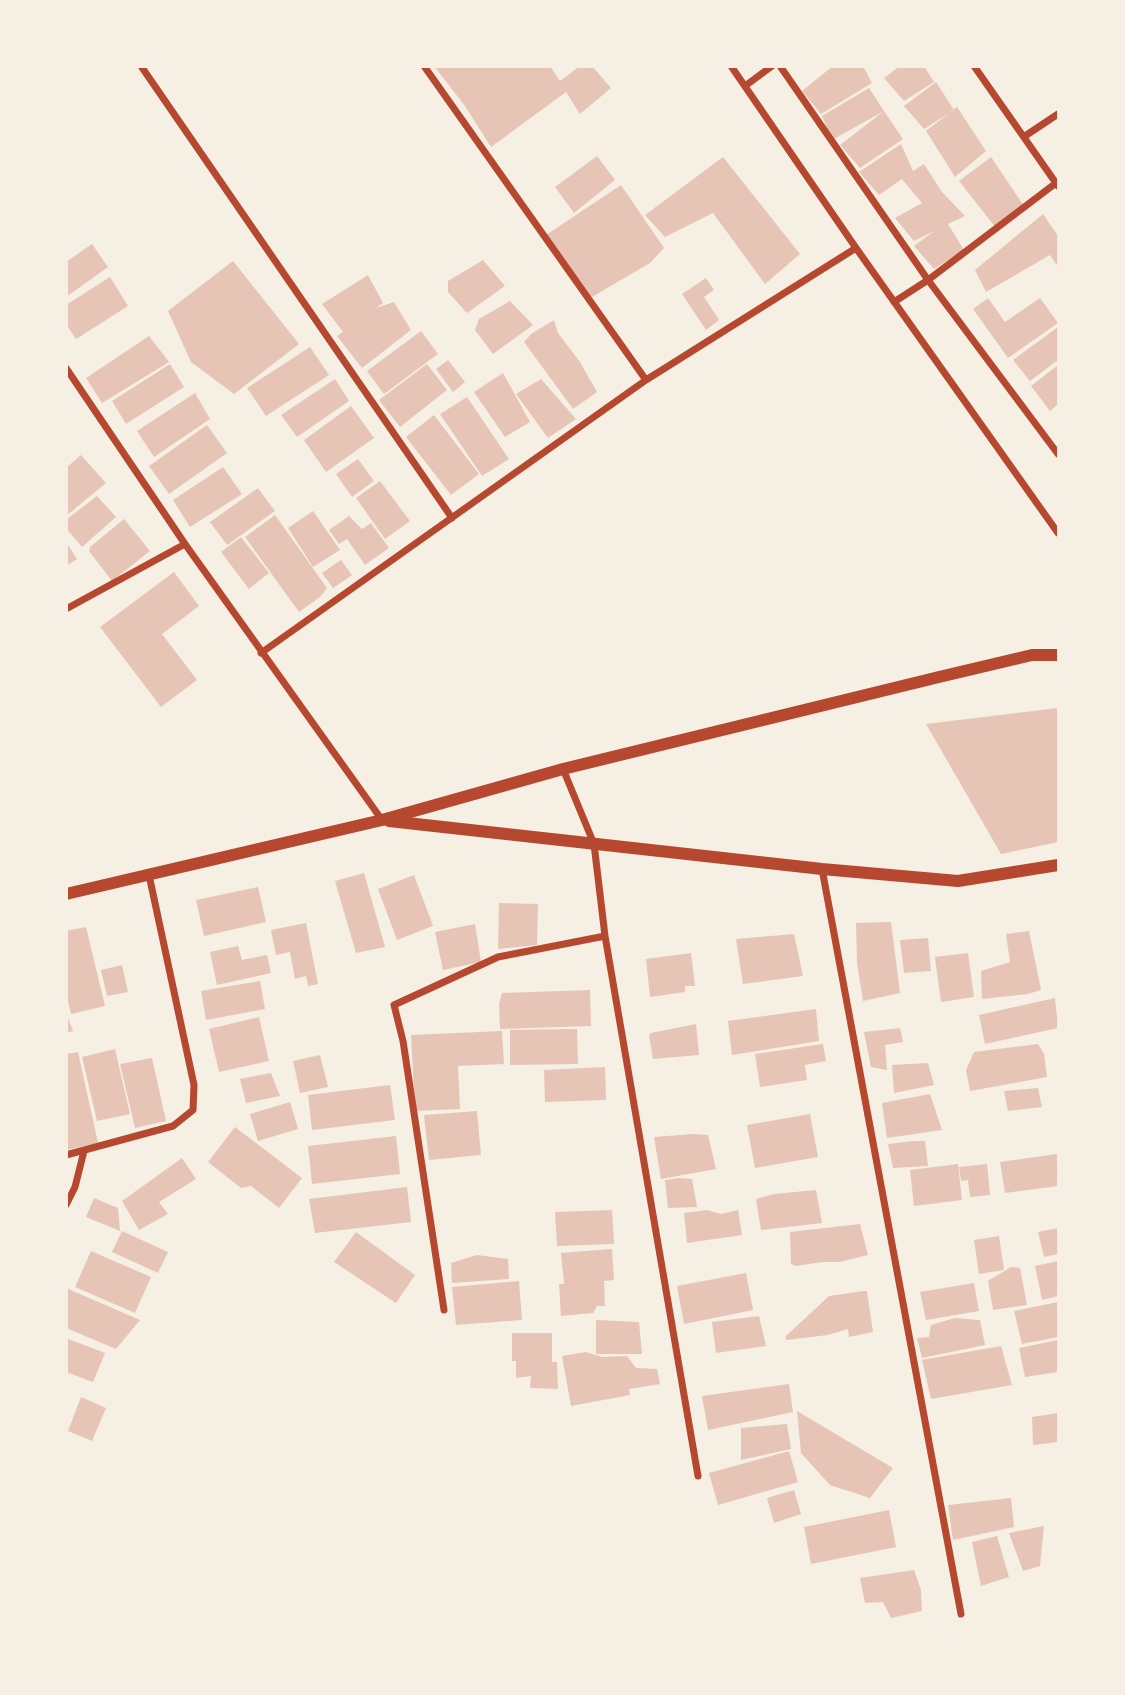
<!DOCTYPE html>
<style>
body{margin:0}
#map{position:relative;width:1125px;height:1695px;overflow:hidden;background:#f6efe4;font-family:Lato,sans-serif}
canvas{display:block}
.frame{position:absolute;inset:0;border:68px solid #f6efe4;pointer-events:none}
</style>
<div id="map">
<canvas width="1125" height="1695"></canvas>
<div class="frame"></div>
</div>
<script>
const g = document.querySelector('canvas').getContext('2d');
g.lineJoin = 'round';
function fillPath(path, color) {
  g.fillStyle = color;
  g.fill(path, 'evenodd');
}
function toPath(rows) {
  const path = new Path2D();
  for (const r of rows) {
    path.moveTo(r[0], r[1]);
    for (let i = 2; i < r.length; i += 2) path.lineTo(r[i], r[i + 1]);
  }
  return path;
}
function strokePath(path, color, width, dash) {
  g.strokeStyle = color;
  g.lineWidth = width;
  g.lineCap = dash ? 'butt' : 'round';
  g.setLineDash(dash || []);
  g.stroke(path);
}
fillPath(toPath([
 [434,66,550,66,560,81,580,66,592,66,611,88,580,114,566,92,491,147,465,106],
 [833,66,863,66,872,83,821,114,802,91],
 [900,66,924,66,934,82,904,101,884,78],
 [936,82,954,110,924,129,904,106],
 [869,88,884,111,832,140,822,116],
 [957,107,986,151,955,177,926,131],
 [884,111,903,139,860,168,840,145],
 [901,144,913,171,924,164,942,192,965,216,948,224,964,250,934,269,914,246,934,231,914,241,895,218,922,203,902,179,879,195,859,172],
 [597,156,615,180,574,213,555,187],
 [723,157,800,254,765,284,713,213,665,237,645,215],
 [991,157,1026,209,996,228,959,181],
 [621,185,664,248,650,263,592,297,546,235],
 [1043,214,1058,236,1058,267,1050,255,986,292,975,270],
 [92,244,108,267,66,297,66,262],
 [483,260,505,286,467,313,448,292,448,281],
 [233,261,299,344,234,394,191,362,168,311],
 [368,275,383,303,376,308,394,302,411,330,362,368,337,336,343,332,322,304],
 [110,277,128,306,76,339,66,324,66,305],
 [706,278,714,290,704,297,719,320,706,330,682,294],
 [988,298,1005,322,1040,298,1058,323,1008,358,973,309],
 [510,301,533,325,493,354,475,330,479,319],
 [554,320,558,333,580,362,597,392,573,409,524,342,531,334],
 [1058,327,1058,360,1030,381,1013,360],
 [421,331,438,354,384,394,367,371],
 [149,336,169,362,102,403,86,378],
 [310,347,329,375,266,416,247,388],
 [448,360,465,382,453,392,436,369],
 [170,364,184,387,126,424,112,401],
 [427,364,447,390,400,427,379,400],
 [1058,365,1058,404,1050,411,1031,386],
 [503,373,530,422,505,437,474,392],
 [335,379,349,401,297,437,281,415],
 [541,379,576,419,548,438,516,394],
 [195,393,210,419,154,457,137,431],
 [467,397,509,459,482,476,440,414],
 [351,406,374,438,326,472,304,440],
 [434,415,479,474,451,495,406,437],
 [207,425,227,453,169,494,149,466],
 [81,455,106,483,66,516,66,468],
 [358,459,374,481,352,497,336,474],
 [223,467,242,494,190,527,173,500],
 [380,481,410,521,385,539,356,498],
 [258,488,275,511,227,545,210,522],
 [97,496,116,517,82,547,66,528,66,520],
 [313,511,340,550,313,567,288,528],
 [275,515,327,588,320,597,299,612,245,537],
 [349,516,362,529,371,523,389,548,365,565,347,539,339,544,329,530],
 [124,519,150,551,112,581,89,551,90,547],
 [241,537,269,573,249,589,221,552],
 [66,542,77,559,66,566],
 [341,560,352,575,333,588,322,573],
 [174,572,199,606,162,634,197,680,161,707,100,627],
 [1058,708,1058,842,1001,854,926,724],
 [364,873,385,947,356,953,335,881],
 [414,875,433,926,397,940,378,889],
 [258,887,266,922,204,936,196,900],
 [499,903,538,904,537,945,498,949],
 [891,922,900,993,863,1001,857,963,856,923],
 [306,923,318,984,308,986,306,976,295,979,290,952,276,955,271,930],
 [475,924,481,962,443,970,435,932],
 [86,927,105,1006,71,1014,66,993,66,931],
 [1029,931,1041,990,1028,994,982,999,981,971,1010,962,1006,934],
 [794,934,803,976,743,984,736,939],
 [928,938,931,971,904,973,900,940],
 [238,946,242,960,267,955,271,973,217,985,210,952],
 [691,953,695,986,685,986,685,992,650,997,646,959],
 [968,953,974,997,941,1002,935,957],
 [122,965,128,992,107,996,101,970],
 [260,981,265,1009,206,1020,201,991],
 [590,990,591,1026,500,1029,499,1004,502,993],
 [1055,998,1058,1028,985,1044,979,1015],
 [816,1009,819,1041,732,1055,728,1021],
 [66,1013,73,1031,66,1033],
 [259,1017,269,1061,219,1072,209,1029],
 [696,1024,699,1055,653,1059,649,1035,651,1033],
 [900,1028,903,1042,885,1045,887,1070,871,1067,864,1032],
 [577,1029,578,1064,510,1065,510,1030],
 [502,1031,504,1064,458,1066,460,1109,415,1111,411,1035],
 [823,1044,826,1061,805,1065,807,1080,760,1087,755,1054],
 [1038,1044,1044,1054,1047,1077,970,1091,966,1070,974,1052],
 [115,1049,130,1114,97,1121,82,1057],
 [78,1052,98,1143,66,1150,66,1054],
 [320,1055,328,1087,300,1093,293,1061],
 [152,1058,166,1121,135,1128,120,1064],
 [928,1063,934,1085,894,1093,892,1065],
 [605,1067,606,1100,545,1102,544,1070],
 [271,1073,280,1096,246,1103,240,1079],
 [390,1085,395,1120,312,1130,308,1095],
 [1038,1088,1042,1107,1008,1111,1004,1091],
 [930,1094,942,1130,887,1138,882,1103],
 [290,1102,298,1129,258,1141,250,1114],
 [477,1111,481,1155,429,1160,424,1115],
 [810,1114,818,1157,755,1168,747,1125],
 [235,1127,302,1178,279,1208,251,1186,241,1188,208,1162],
 [693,1134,708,1135,716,1169,661,1179,654,1137],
 [396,1136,400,1174,312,1184,308,1146],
 [914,1141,925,1141,928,1166,893,1168,888,1144],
 [1057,1154,1058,1186,1005,1193,1000,1162],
 [182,1158,196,1179,159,1202,168,1214,139,1230,122,1201],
 [958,1164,962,1200,914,1206,910,1170],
 [987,1164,990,1195,970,1197,968,1180,961,1181,959,1167],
 [679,1178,692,1179,697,1207,668,1208,665,1180],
 [407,1187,411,1222,315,1233,309,1199],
 [816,1190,822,1223,761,1230,756,1199,774,1194],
 [94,1198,118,1208,120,1231,86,1217],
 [612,1210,614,1244,557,1246,555,1212],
 [707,1210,721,1214,738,1210,742,1235,687,1243,684,1213],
 [860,1224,868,1255,839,1262,822,1262,796,1266,791,1264,790,1232],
 [1058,1228,1058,1254,1044,1257,1038,1232],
 [122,1231,168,1252,158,1273,112,1252],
 [356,1232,415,1275,396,1303,334,1262],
 [999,1236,1004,1270,979,1274,974,1240],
 [612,1249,614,1280,604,1281,605,1306,597,1306,593,1313,561,1316,559,1284,564,1284,561,1253],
 [91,1251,151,1277,135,1313,75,1287],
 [477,1255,508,1259,509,1279,452,1283,451,1263],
 [1058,1261,1058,1296,1042,1300,1035,1266],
 [1011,1267,1020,1268,1027,1305,993,1310,988,1281],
 [746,1273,753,1310,684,1324,677,1286],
 [519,1281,522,1320,456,1325,452,1287],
 [974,1283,979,1311,926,1320,920,1292],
 [66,1288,140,1320,116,1349,66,1328],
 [864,1291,867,1291,873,1332,849,1337,848,1329,828,1335,786,1340,786,1336,829,1296],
 [1058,1302,1058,1337,1022,1344,1014,1311],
 [759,1316,766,1346,716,1353,712,1322],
 [955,1318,980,1320,985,1345,922,1358,917,1338,929,1337,931,1325],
 [596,1320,639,1322,642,1354,596,1354],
 [512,1333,552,1333,552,1362,557,1362,558,1389,530,1388,531,1376,516,1378,516,1361,512,1361],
 [66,1338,105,1353,93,1382,66,1372],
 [1058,1340,1058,1372,1025,1377,1019,1348],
 [1001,1346,1012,1385,931,1399,922,1360],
 [586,1352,602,1357,627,1356,636,1368,657,1369,660,1384,629,1389,630,1395,571,1406,562,1356],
 [789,1384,793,1412,708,1430,702,1396],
 [81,1397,106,1408,92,1441,68,1431],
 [797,1411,893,1468,870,1498,830,1485,801,1453],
 [1058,1413,1058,1442,1033,1445,1032,1417],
 [787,1424,791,1449,741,1460,741,1428],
 [789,1451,798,1482,718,1505,709,1473],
 [794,1490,801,1514,774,1523,767,1498],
 [1011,1498,1014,1527,953,1540,948,1505],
 [889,1510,896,1547,811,1564,804,1527],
 [1044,1526,1040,1566,1023,1571,1009,1533],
 [997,1536,1009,1577,981,1586,972,1542],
 [914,1570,921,1590,922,1611,891,1618,883,1602,865,1603,860,1578]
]), '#e6c5b7');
strokePath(toPath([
 [141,66,452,518],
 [424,66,646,380],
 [731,66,856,248,1058,533],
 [780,66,928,280,1058,454],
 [974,66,1058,186],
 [745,86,772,66],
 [1025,136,1058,114],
 [894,302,928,280,1056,183],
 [66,368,185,544,382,820],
 [66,609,185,544],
 [261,653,646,380,856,248],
 [563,769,594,844,605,936,698,1476],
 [822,869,961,1614],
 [66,1155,173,1126,193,1110,194,1085,149,875],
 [66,1205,75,1187,84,1151],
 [444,1310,403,1041,394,1005,498,957,605,936]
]), '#b5482f', 7);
strokePath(toPath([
 [389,821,822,869,958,881,1058,865],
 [66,894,382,820,563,769,939,677,1032,655,1058,655]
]), '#b5482f', 12);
</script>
